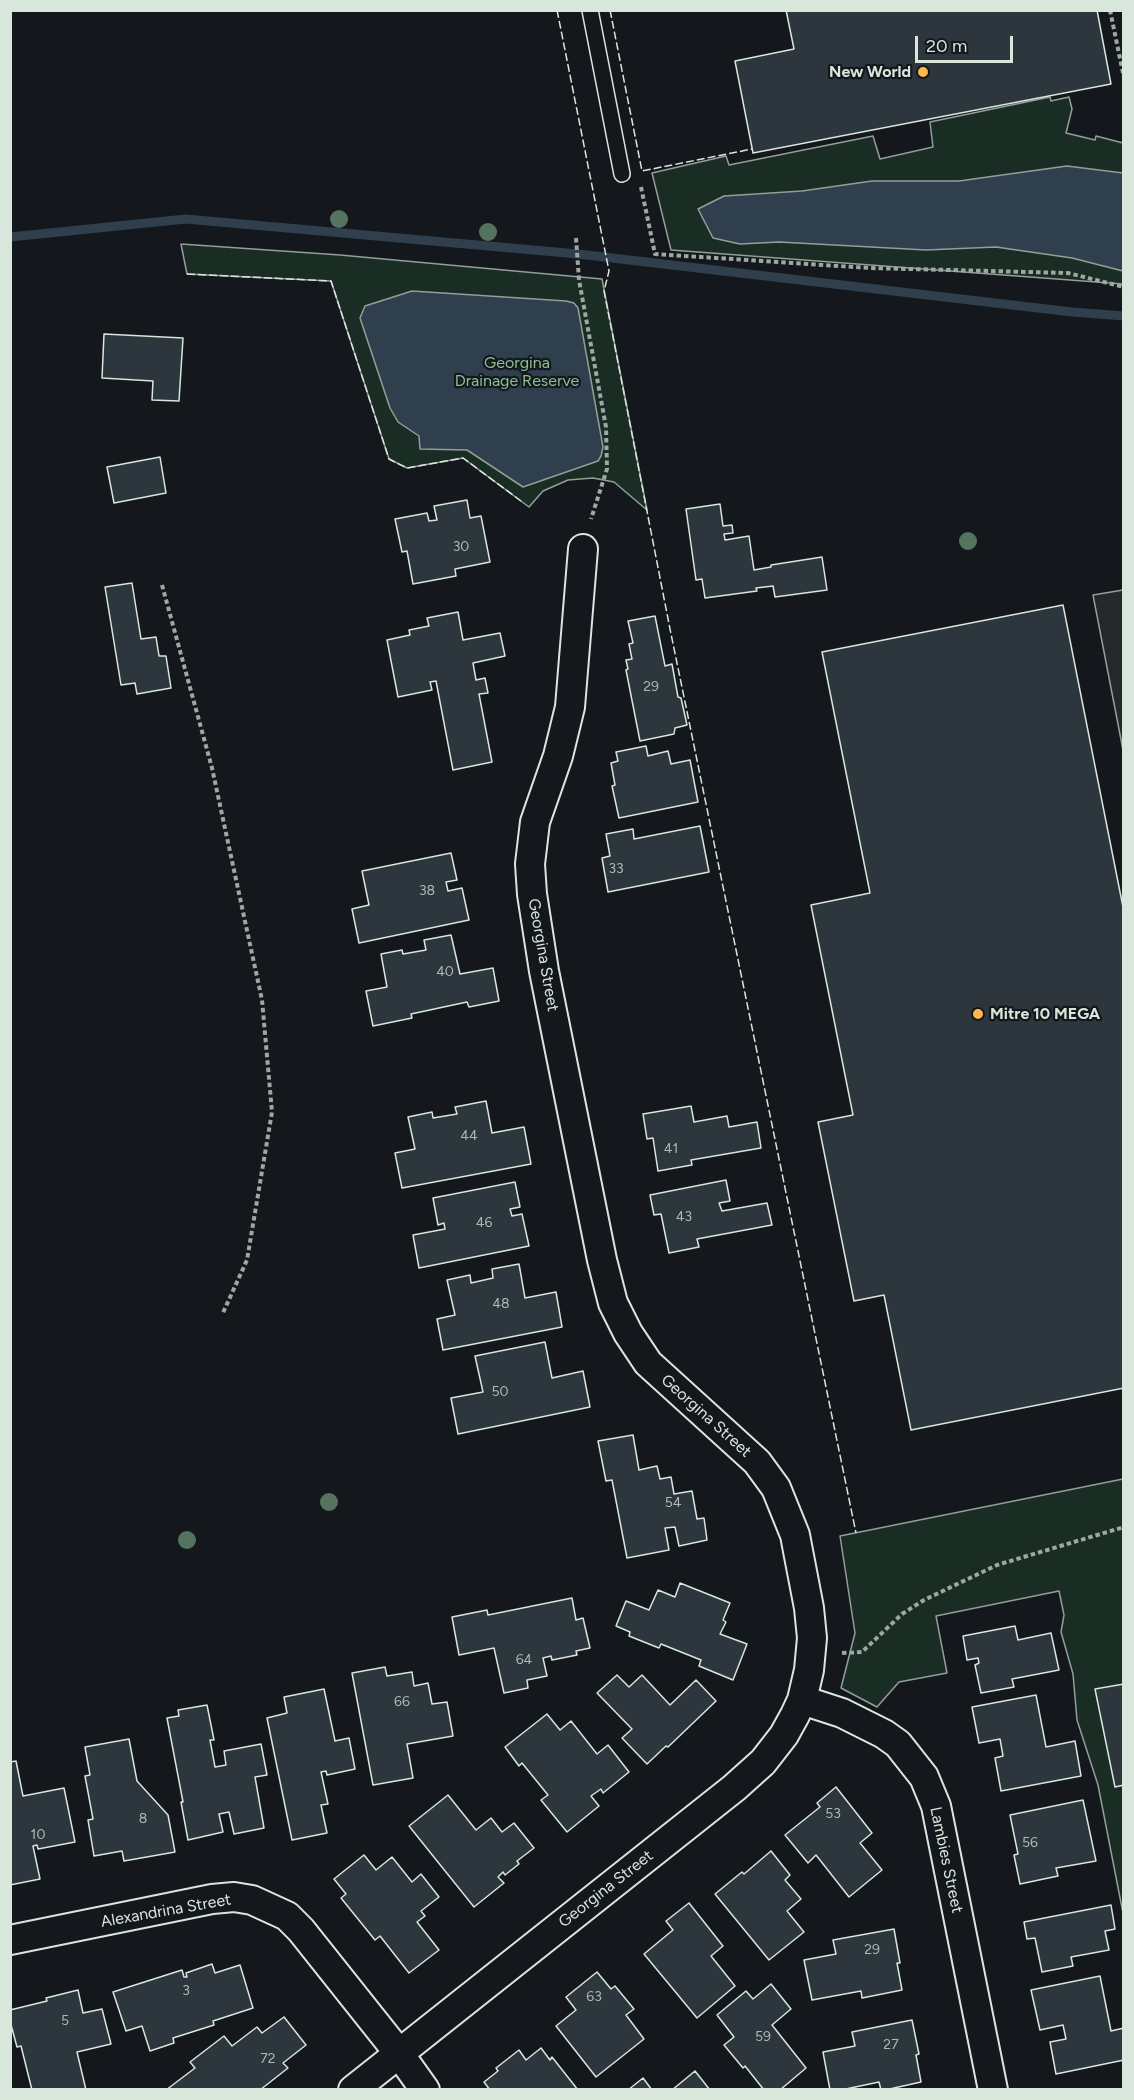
<!DOCTYPE html>
<style>
body{margin:0}
#map{position:relative;width:1134px;height:2100px;overflow:hidden;background:#14181c;font-family:Figtree,sans-serif}
canvas{display:block}
.frame{position:absolute;inset:0;border:12px solid #d8e6dc;pointer-events:none}
.scale{position:absolute;left:915px;top:36px;width:98px;height:27px;box-sizing:border-box;border:3px solid #d8e6dc;border-top:0;padding-left:8px;font-size:18px;line-height:21px;white-space:nowrap;color:#d8e6dc;-webkit-text-stroke:4px #14181c;paint-order:stroke}
</style>
<div id="map">
<canvas width="1134" height="2100"></canvas>
<div class="frame"></div>
<div class="scale">20 m</div>
</div>
<script>
const g = document.querySelector('canvas').getContext('2d');
g.lineJoin = 'round';
function fillPath(path, color) {
  g.fillStyle = color;
  g.fill(path, 'evenodd');
}
function toPath(rows) {
  const path = new Path2D();
  for (const r of rows) {
    path.moveTo(r[0], r[1]);
    for (let i = 2; i < r.length; i += 2) path.lineTo(r[i], r[i + 1]);
  }
  return path;
}
function strokePath(path, color, width, dash) {
  g.strokeStyle = color;
  g.lineWidth = width;
  g.lineCap = dash ? 'butt' : 'round';
  g.setLineDash(dash || []);
  g.stroke(path);
}
function label(font, color, halo, rows, align = 'center') {
  g.font = font + ' Figtree,sans-serif';
  g.lineWidth = 4.5;
  g.setLineDash([]);
  g.textBaseline = 'middle';
  g.strokeStyle = halo;
  g.fillStyle = color;
  for (const [text, x, y, turn = 0] of rows) {
    g.save();
    g.translate(x, y);
    g.rotate((+turn || 0) * Math.PI / 180);
    g.textAlign = isNaN(turn) ? turn : align;
    if (halo) g.strokeText(text, 0, 0);
    g.fillText(text, 0, 0);
    g.restore();
  }
}
const green = toPath([
 [1050,97,1051,101,1069,97,1072,109,1066,133,1095,140,1096,136,1123,143,1123,284,671,250,652,173,726,156,729,165,873,136,880,159,933,147,930,122,1050,97],
 [181,244,340,255,602,279,647,510,614,482,593,478,568,480,543,491,529,507,463,458,407,468,389,459,331,281,187,274,181,244],
 [1123,1479,1123,1913,1098,1785,1077,1720,1073,1674,1061,1632,1064,1615,1059,1591,936,1616,947,1673,899,1682,877,1707,841,1688,855,1633,840,1536,1123,1479]
]);
fillPath(green, '#1a2d24');
strokePath(green, '#939e99', 1.5);
const parking = toPath([
 [1123,590,1124,590,1123,750,1093,595,1123,590]
]);
fillPath(parking, '#24282b');
strokePath(parking, '#939e99', 1.5);
const water = toPath([
 [1067,166,1123,173,1123,271,1072,258,996,247,926,250,779,242,740,244,713,238,698,209,724,196,802,191,872,181,959,181,1067,166],
 [412,291,566,301,574,303,578,308,603,447,601,456,598,461,523,487,467,450,420,449,419,436,398,422,390,408,360,318,365,306,412,291]
]);
fillPath(water, '#2f3f4d');
strokePath(water, '#939e99', 1.5);
strokePath(toPath([
 [10,237,186,219,578,254,1072,312,1124,316]
]), '#2f3f4d', 9);
const building = toPath([
 [786,10,1097,10,1111,84,753,153,735,61,794,49,786,10],
 [104,334,183,338,179,401,152,400,153,381,102,378,104,334],
 [160,457,166,493,114,503,107,467,160,457],
 [467,500,470,518,481,516,490,562,455,569,456,576,413,584,407,551,402,552,395,519,427,513,429,521,437,520,434,506,467,500],
 [720,504,723,526,732,525,733,533,724,534,725,540,749,536,754,570,771,567,771,565,822,557,827,590,775,597,773,586,756,588,757,591,705,598,702,579,696,580,686,509,720,504],
 [132,583,141,639,156,637,159,656,166,656,171,688,137,694,135,683,121,685,105,587,132,583],
 [1063,605,1124,912,1124,1388,911,1430,884,1295,854,1301,818,1122,853,1115,811,905,870,893,822,652,1063,605],
 [458,612,463,640,500,633,505,656,473,663,476,680,485,678,488,693,479,694,492,762,453,770,436,681,430,682,432,690,398,697,387,640,410,635,409,630,429,626,427,618,458,612],
 [655,616,665,666,672,664,678,697,681,698,687,725,675,728,674,734,640,741,626,670,628,669,626,660,632,659,629,644,633,643,628,621,655,616],
 [646,746,648,756,668,751,671,764,690,760,698,802,619,818,612,786,615,785,611,763,618,761,616,752,646,746],
 [700,826,709,872,608,892,602,858,610,856,606,834,633,829,634,839,700,826],
 [451,853,457,880,446,882,448,891,462,888,469,920,359,943,352,909,369,905,362,871,451,853],
 [451,935,460,974,493,968,499,1001,469,1007,467,1002,411,1014,412,1018,373,1026,366,991,387,987,381,954,402,950,403,954,426,950,424,940,451,935],
 [486,1101,492,1133,524,1127,531,1164,402,1188,395,1153,415,1149,408,1117,432,1112,433,1118,457,1114,455,1107,486,1101],
 [691,1106,694,1122,727,1116,729,1127,757,1122,761,1148,691,1160,692,1165,658,1171,653,1138,647,1139,643,1114,691,1106],
 [726,1180,730,1201,719,1203,722,1211,767,1203,772,1225,697,1239,699,1247,669,1253,661,1214,654,1215,650,1195,726,1180],
 [515,1182,520,1207,510,1209,512,1216,522,1214,529,1246,419,1268,413,1235,445,1229,444,1223,438,1225,433,1198,515,1182],
 [519,1264,525,1298,556,1292,562,1327,443,1350,437,1319,455,1315,447,1280,470,1275,471,1283,493,1278,492,1269,519,1264],
 [545,1342,552,1378,583,1371,590,1407,458,1434,451,1398,483,1392,475,1356,545,1342],
 [633,1435,639,1470,657,1466,660,1479,671,1477,674,1494,692,1491,697,1519,704,1518,707,1540,679,1546,675,1527,665,1528,669,1550,627,1558,612,1480,606,1481,598,1441,633,1435],
 [680,1583,730,1603,723,1620,726,1622,720,1634,747,1644,733,1680,699,1666,701,1660,661,1644,659,1648,629,1636,630,1632,616,1626,626,1601,649,1610,658,1590,675,1597,680,1583],
 [572,1598,576,1620,583,1618,590,1648,576,1651,577,1655,552,1660,551,1656,543,1658,547,1676,527,1680,528,1688,504,1693,494,1648,459,1655,452,1617,487,1610,488,1615,572,1598],
 [1015,1626,1018,1640,1051,1633,1059,1670,1012,1679,1014,1687,981,1693,975,1665,979,1663,978,1658,967,1660,963,1636,1015,1626],
 [385,1667,387,1676,412,1672,414,1686,428,1683,432,1704,447,1702,453,1736,407,1744,413,1778,373,1785,352,1673,385,1667],
 [617,1675,629,1687,642,1675,670,1705,696,1680,716,1701,668,1747,666,1746,647,1764,622,1738,632,1729,597,1693,617,1675],
 [1124,1684,1124,1785,1115,1787,1095,1689,1124,1684],
 [324,1689,335,1741,349,1738,355,1769,327,1775,326,1771,321,1772,328,1804,321,1805,327,1833,292,1840,267,1718,287,1713,284,1697,324,1689],
 [1036,1695,1046,1747,1075,1741,1081,1776,1001,1791,995,1758,1003,1756,1000,1739,979,1743,972,1707,1036,1695],
 [207,1705,214,1740,210,1740,215,1767,226,1765,224,1751,261,1744,267,1775,255,1777,264,1828,234,1834,229,1812,219,1814,223,1832,188,1840,181,1802,183,1802,167,1718,179,1716,178,1710,207,1705],
 [547,1714,560,1730,571,1721,597,1754,608,1745,629,1772,603,1793,601,1789,591,1796,599,1806,567,1832,541,1800,548,1795,522,1763,519,1766,505,1747,547,1714],
 [129,1739,137,1781,168,1815,175,1852,124,1861,122,1851,94,1856,88,1820,93,1819,85,1776,90,1775,85,1747,129,1739],
 [16,1761,23,1796,64,1788,75,1842,38,1849,37,1845,33,1846,40,1879,10,1885,10,1762,16,1761],
 [836,1787,872,1833,860,1843,882,1870,849,1897,816,1855,808,1863,785,1835,820,1807,817,1803,836,1787],
 [448,1795,476,1830,491,1818,502,1832,514,1823,534,1848,517,1861,519,1864,505,1875,503,1872,498,1877,504,1883,474,1907,409,1826,448,1795],
 [1083,1800,1096,1861,1056,1868,1058,1876,1020,1884,1014,1855,1018,1854,1010,1815,1083,1800],
 [771,1851,790,1875,785,1880,801,1899,787,1911,804,1932,769,1960,715,1894,742,1872,744,1874,771,1851],
 [364,1855,376,1870,392,1857,412,1882,421,1874,439,1897,421,1911,425,1916,417,1922,439,1950,409,1973,380,1936,375,1940,341,1898,346,1894,334,1879,364,1855],
 [689,1903,723,1946,711,1956,735,1986,697,2018,644,1954,673,1930,666,1921,689,1903],
 [1111,1905,1115,1929,1105,1931,1109,1950,1071,1957,1073,1966,1042,1972,1035,1938,1027,1939,1024,1922,1111,1905],
 [894,1929,900,1963,897,1963,902,1990,862,1998,861,1991,812,2000,804,1960,836,1954,833,1940,894,1929],
 [212,1964,215,1973,240,1965,253,2008,213,2021,214,2025,173,2038,174,2043,150,2051,142,2026,126,2031,113,1992,182,1970,184,1977,187,1977,186,1973,212,1964],
 [597,1972,611,1989,615,1986,634,2009,626,2015,644,2039,596,2077,556,2026,576,2010,566,1997,597,1972],
 [1100,1976,1111,2031,1124,2028,1124,2060,1056,2074,1050,2042,1066,2039,1063,2025,1040,2030,1031,1990,1100,1976],
 [771,1984,791,2009,772,2025,806,2068,780,2090,764,2090,745,2066,743,2068,724,2045,734,2037,717,2015,746,1991,753,1999,771,1984],
 [78,1990,83,2013,102,2009,111,2044,77,2052,86,2090,32,2090,21,2046,17,2047,10,2021,10,2010,47,2001,46,1998,78,1990],
 [284,2017,306,2045,283,2063,288,2068,260,2090,166,2090,195,2068,190,2062,224,2036,232,2046,257,2027,262,2033,284,2017],
 [912,2020,919,2054,916,2055,921,2082,885,2090,881,2090,879,2082,841,2090,830,2090,823,2052,855,2046,852,2032,912,2020],
 [541,2048,550,2060,552,2057,578,2090,490,2090,484,2082,498,2071,496,2068,519,2050,526,2060,541,2048],
 [695,2071,710,2090,672,2090,695,2071],
 [643,2078,652,2090,628,2090,643,2078]
]);
fillPath(building, '#2c363c');
strokePath(building, '#d8e6dc', 1.5);
const service = toPath([
 [590,10,622,174]
]);
const minor = toPath([
 [802,1700,842,1713,884,1734,898,1744,924,1777,936,1806,993,2090],
 [10,1940,212,1899,234,1897,252,1900,287,1916,301,1930,398,2052,425,2090],
 [353,2090,734,1788,763,1762,784,1735,795,1715,802,1700,809,1670,812,1638,809,1608,799,1556,795,1535,776,1488,757,1462,648,1363,628,1333,613,1303,602,1260,544,971,532,894,530,864,535,822,558,756,570,707,583,549]
]);
strokePath(service, '#d8e6dc', 18);
strokePath(minor, '#d8e6dc', 32);
strokePath(toPath([
 [1110,10,1124,78],
 [641,187,655,254,870,268,1068,273,1124,287],
 [576,238,579,280,606,427,607,469,591,519],
 [162,585,212,768,262,1000,272,1112,247,1260,222,1315],
 [842,1653,862,1652,902,1614,924,1600,997,1565,1124,1527]
]), '#9da8a2', 4, [4.5, 3]);
strokePath(service, '#14181c', 15);
strokePath(minor, '#14181c', 28);
strokePath(toPath([
 [557,10,609,271,604,291,670,629,856,1533],
 [610,10,642,171,752,149],
 [187,274,331,281,389,459,407,468,463,458,521,501]
]), '#d8e6dc', 1.5, [8, 3]);
g.fillStyle = '#55745f';
for (const [x, y] of [
 [339,219],
 [488,232],
 [968,541],
 [329,1502],
 [187,1540]
]) {
  g.beginPath();
  g.arc(x, y, 9, 0, 2 * Math.PI);
  g.fill();
}
for (const [x, y, r, color] of [
 [923,72,6,"#ffb74d"],
 [978,1014,6,"#ffb74d"]
]) {
  const dot = new Path2D();
  dot.arc(x, y, r, 0, 2 * Math.PI);
  g.fillStyle = color;
  g.fill(dot);
  strokePath(dot, '#14181c', 2);
}
label('14px', '#adbab4', null, [
 ["30",461,547],
 ["29",651,687],
 ["33",616,869],
 ["38",427,891],
 ["40",445,972],
 ["44",469,1136],
 ["41",671,1149],
 ["43",684,1217],
 ["46",484,1223],
 ["48",501,1304],
 ["50",500,1392],
 ["54",673,1503],
 ["64",524,1660],
 ["66",402,1702],
 ["53",833,1814],
 ["8",143,1819],
 ["10",38,1835],
 ["56",1030,1843],
 ["29",872,1950],
 ["3",186,1991],
 ["63",594,1997],
 ["5",65,2021],
 ["59",763,2037],
 ["27",891,2045],
 ["72",268,2059]
]);
label('bold 16px', '#d8e6dc', '#14181c', [
 ["New World",911,72],
 ["Mitre 10 MEGA",990,1014,"left"]
], 'right');
label('16px', '#8ac095', '#14181c', [
 ["Georgina",517,363],
 ["Drainage Reserve",517,381]
]);
label('16px', '#d8e6dc', '#14181c', [
 ["Georgina Street",543,955,80],
 ["Georgina Street",706,1416,42],
 ["Lambies Street",946,1860,78],
 ["Georgina Street",606,1889,-38],
 ["Alexandrina Street",166,1911,-10]
]);
</script>
